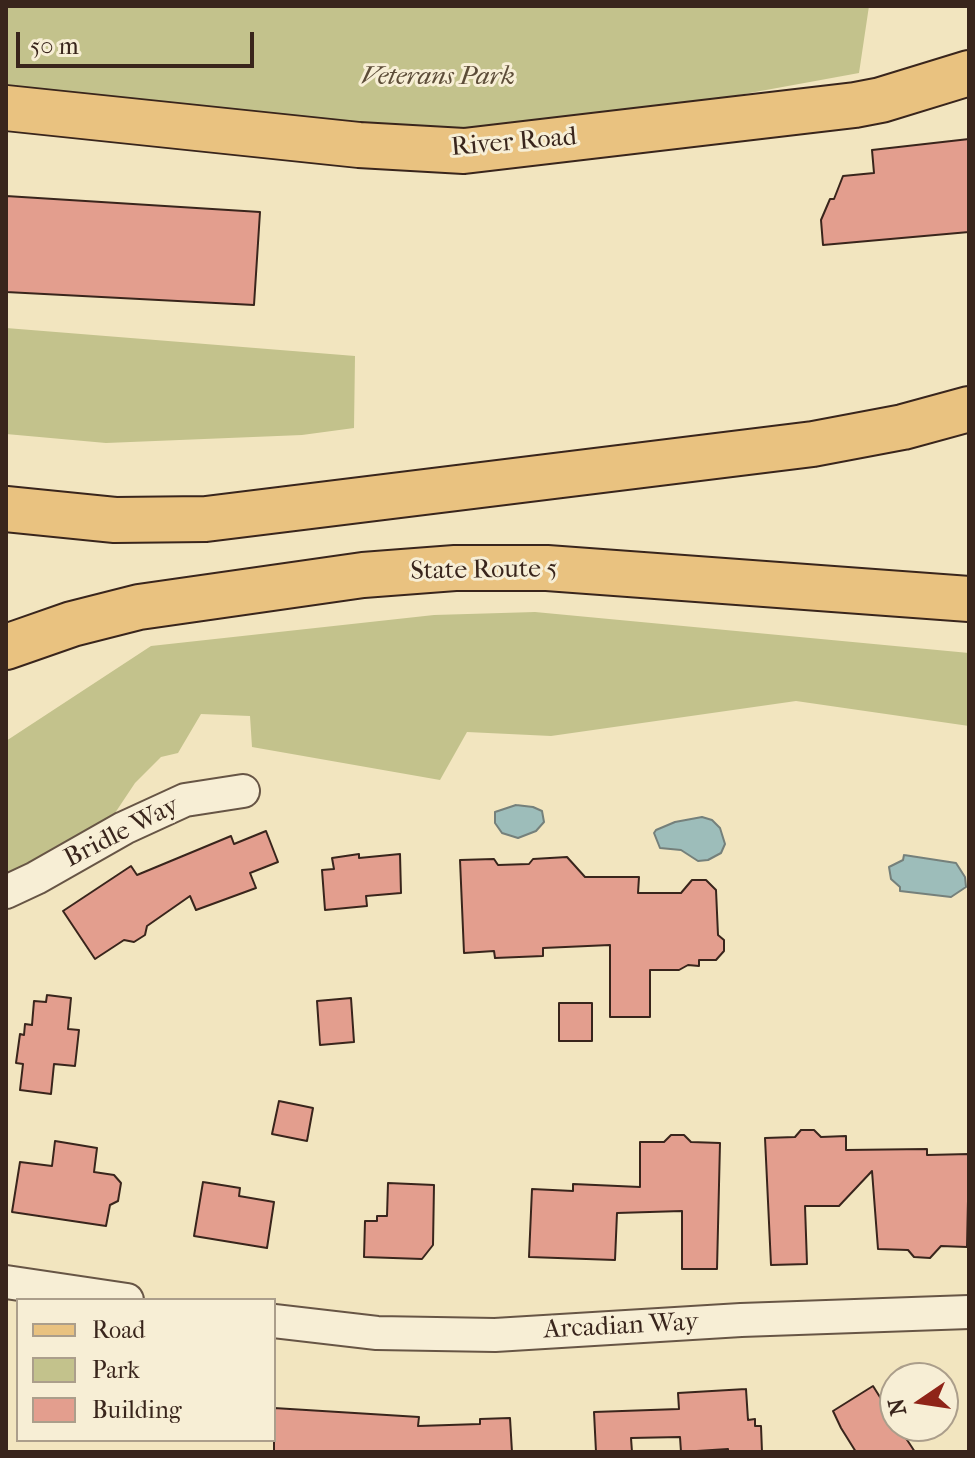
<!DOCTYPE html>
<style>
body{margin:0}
#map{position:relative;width:975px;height:1458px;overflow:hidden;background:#f2e5bf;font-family:"IM FELL French Canon",serif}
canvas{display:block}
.frame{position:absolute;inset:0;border:8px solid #39251c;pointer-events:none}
.legend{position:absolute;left:16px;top:1298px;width:260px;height:144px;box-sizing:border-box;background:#f7eed5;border:2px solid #ab9e8b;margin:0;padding:10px 14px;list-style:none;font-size:24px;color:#39251c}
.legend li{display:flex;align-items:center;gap:16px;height:40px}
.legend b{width:40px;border:2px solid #ab9e8b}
.north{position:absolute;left:879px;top:1362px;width:80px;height:80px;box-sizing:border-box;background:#f7eed5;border:2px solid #ab9e8b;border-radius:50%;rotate:257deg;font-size:22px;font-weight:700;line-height:32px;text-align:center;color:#39251c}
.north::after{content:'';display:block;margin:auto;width:28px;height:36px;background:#8f2418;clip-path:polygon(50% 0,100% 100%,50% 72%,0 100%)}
.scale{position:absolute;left:16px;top:32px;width:238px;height:36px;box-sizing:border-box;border:4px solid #39251c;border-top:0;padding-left:10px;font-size:24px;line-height:28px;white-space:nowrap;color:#39251c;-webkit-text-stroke:6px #f7eed5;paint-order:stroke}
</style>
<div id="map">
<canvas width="975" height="1458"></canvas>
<div class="frame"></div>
<ul class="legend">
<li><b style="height:10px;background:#e9c280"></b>Road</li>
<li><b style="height:22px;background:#c3c28c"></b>Park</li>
<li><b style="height:22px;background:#e39e8e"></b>Building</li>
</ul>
<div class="north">N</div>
<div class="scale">50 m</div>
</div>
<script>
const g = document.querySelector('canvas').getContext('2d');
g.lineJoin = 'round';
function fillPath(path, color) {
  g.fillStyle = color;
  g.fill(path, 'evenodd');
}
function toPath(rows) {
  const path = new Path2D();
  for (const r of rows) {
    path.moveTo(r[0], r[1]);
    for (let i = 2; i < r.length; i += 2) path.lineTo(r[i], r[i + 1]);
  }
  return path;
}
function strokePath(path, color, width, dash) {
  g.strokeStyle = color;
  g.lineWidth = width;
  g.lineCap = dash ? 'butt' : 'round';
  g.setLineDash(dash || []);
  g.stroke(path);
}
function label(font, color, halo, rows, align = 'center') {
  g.font = font + ' "IM FELL French Canon",serif';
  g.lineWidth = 6;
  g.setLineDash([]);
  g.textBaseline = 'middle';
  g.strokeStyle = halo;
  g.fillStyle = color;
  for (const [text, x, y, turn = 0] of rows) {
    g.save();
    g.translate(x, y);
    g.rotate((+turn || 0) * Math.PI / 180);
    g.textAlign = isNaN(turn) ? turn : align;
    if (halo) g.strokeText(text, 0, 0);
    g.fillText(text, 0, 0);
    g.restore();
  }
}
fillPath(toPath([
 [6,6,869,6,859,73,438,150,6,92],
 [6,328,355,356,354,428,302,435,106,443,6,434],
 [535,612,969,653,969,726,796,701,551,736,467,732,440,780,252,747,250,716,201,714,178,753,161,757,135,783,93,846,6,892,6,741,151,646,434,615]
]), '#c3c28c');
const water = toPath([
 [516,805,533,807,542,811,544,822,536,831,518,838,502,833,495,823,495,812,516,805],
 [702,817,712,820,720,828,725,844,721,853,708,860,698,861,681,850,660,848,654,833,656,830,675,822,702,817],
 [904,855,956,863,965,877,966,887,951,897,900,891,900,887,891,879,889,867,903,860,904,855]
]);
fillPath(water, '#9dbdba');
strokePath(water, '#75807b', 2);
const building = toPath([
 [969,139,969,232,823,245,821,220,830,199,834,199,843,176,874,173,872,150,969,139],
 [6,196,260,212,254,305,6,292,6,196],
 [266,831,278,862,250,873,256,888,196,910,190,896,147,926,145,935,134,942,124,940,95,959,63,911,131,866,137,875,231,836,234,844,266,831],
 [359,854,359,858,400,854,401,893,366,896,367,906,325,910,322,870,334,869,332,858,359,854],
 [567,857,585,877,639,877,638,893,681,893,692,880,706,880,716,890,718,935,724,940,724,951,716,960,699,960,699,966,688,965,679,970,650,970,650,1017,610,1017,610,945,543,948,543,956,495,958,494,951,464,953,460,860,494,859,498,865,529,864,533,859,567,857],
 [47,995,71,998,68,1029,79,1030,75,1066,54,1064,51,1094,20,1090,23,1064,16,1063,20,1034,24,1035,25,1024,32,1025,34,1001,46,1002,47,995],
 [351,998,354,1042,320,1045,317,1001,351,998],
 [559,1003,592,1003,592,1041,559,1041,559,1003],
 [279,1101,313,1108,307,1141,272,1134,279,1101],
 [801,1130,814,1130,821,1137,846,1136,846,1150,927,1149,927,1155,969,1154,967,1247,941,1246,930,1258,914,1257,908,1250,878,1249,872,1171,839,1206,805,1206,807,1264,771,1265,765,1138,795,1137,801,1130],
 [671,1135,684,1135,691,1142,720,1143,717,1269,682,1269,682,1211,617,1213,615,1260,529,1257,532,1189,573,1191,573,1184,640,1187,640,1142,664,1142,671,1135],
 [55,1141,97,1148,94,1172,114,1175,121,1183,118,1201,110,1205,106,1226,12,1212,20,1162,52,1166,55,1141],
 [203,1182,240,1188,239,1196,274,1202,267,1248,194,1236,203,1182],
 [388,1183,434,1185,433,1245,422,1259,364,1257,365,1221,377,1221,377,1216,387,1216,388,1183],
 [873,1386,895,1421,895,1426,898,1426,915,1452,856,1452,841,1428,833,1411,873,1386],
 [746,1389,748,1420,755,1419,755,1426,761,1426,762,1452,728,1452,728,1449,681,1452,680,1437,631,1438,632,1452,596,1452,594,1412,679,1409,678,1393,746,1389],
 [274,1408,419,1417,418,1426,480,1424,480,1419,510,1418,512,1452,274,1452,274,1408]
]);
fillPath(building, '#e39e8e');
strokePath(building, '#39251c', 2);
const street = toPath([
 [6,892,36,878,124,828,185,800,243,791],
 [6,1282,127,1300],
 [274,1321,377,1333,495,1335,741,1320,969,1312]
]);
const primary = toPath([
 [6,108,359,145,464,151,855,105,881,100,969,73],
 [6,509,115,520,206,519,813,444,903,427,969,409],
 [6,647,72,624,139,607,363,575,455,568,547,568,969,599]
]);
strokePath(street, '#675545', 36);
strokePath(primary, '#39251c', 48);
strokePath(street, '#f7eed5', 32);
strokePath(primary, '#e9c280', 44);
label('italic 26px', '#5c4c38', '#f7eed5', [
 ["Veterans Park",438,78]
]);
label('26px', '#39251c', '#f7eed5', [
 ["River Road",514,143,-5],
 ["State Route 5",484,571,-1],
 ["Bridle Way",122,833,-27],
 ["Arcadian Way",621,1327,-3]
]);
</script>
